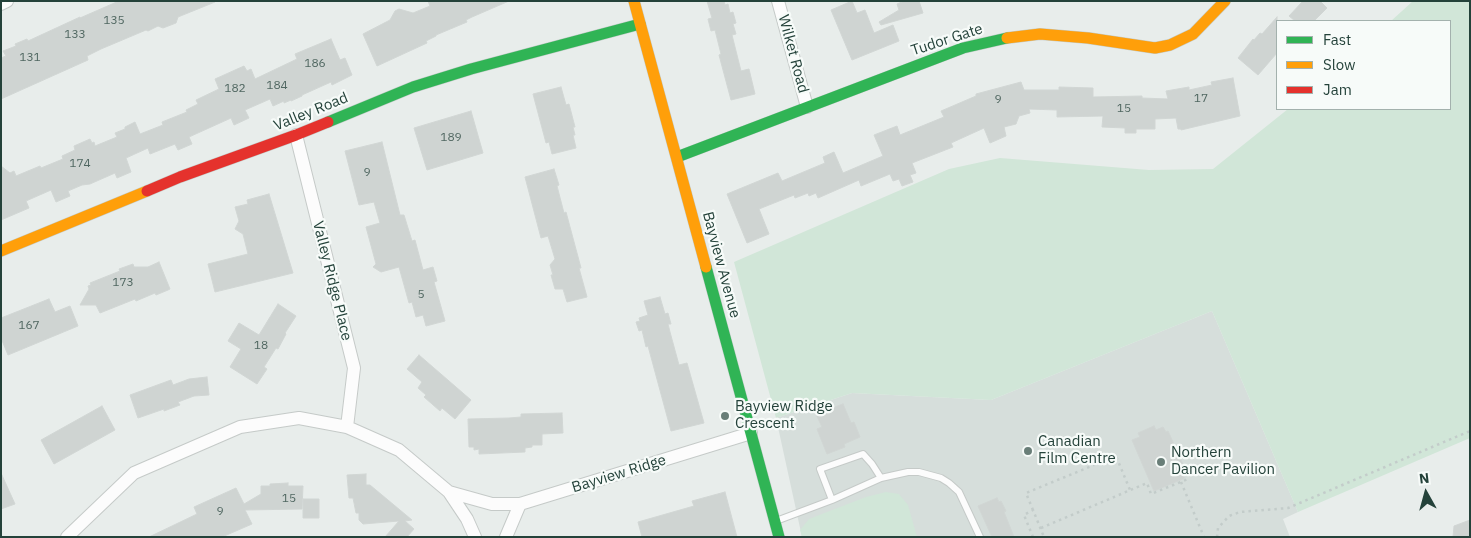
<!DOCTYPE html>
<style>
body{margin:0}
#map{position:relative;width:1471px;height:538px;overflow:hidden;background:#e8edeb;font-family:"IBM Plex Sans",sans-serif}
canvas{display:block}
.frame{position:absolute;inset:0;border:2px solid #24423a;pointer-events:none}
.legend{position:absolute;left:1276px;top:20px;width:175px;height:90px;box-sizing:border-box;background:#f7fbf9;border:1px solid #a3b1ad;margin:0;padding:6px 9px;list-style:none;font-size:15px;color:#24423a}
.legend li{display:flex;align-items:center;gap:10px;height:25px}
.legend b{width:25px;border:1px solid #a3b1ad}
.north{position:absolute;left:1401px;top:468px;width:50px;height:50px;-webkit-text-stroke:4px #f7fbf9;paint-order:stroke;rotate:353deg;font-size:14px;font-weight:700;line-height:20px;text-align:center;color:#24423a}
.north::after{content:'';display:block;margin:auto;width:18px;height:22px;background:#24423a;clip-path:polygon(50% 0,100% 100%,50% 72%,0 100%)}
</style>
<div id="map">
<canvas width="1471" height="538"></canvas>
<div class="frame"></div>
<ul class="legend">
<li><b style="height:6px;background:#30b455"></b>Fast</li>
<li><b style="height:6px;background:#ff9f0a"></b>Slow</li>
<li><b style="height:6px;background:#e5322d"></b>Jam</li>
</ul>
<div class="north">N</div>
</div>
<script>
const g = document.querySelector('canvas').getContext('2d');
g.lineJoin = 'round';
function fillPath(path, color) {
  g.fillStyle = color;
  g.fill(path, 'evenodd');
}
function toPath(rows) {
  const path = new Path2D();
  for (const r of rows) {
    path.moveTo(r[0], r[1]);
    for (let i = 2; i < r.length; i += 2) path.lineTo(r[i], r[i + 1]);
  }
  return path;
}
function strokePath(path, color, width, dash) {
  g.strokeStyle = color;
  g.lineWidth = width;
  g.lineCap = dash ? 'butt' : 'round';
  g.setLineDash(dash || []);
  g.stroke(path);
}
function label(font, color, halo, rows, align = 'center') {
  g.font = font + ' "IBM Plex Sans",sans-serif';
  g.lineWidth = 4.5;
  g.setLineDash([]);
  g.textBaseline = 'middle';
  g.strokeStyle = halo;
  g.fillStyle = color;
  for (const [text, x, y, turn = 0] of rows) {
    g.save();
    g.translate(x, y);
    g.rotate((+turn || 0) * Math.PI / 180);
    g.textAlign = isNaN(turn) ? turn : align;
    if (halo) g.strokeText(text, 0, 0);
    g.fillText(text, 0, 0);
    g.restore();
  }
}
fillPath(toPath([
 [1212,311,1298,512,1283,519,1290,537,802,537,776,418,852,393,991,400]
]), '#d6dedb');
fillPath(toPath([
 [1413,1,1470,1,1470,438,1298,512,1212,311,991,400,852,393,776,418,734,262,949,169,1000,158,1149,170,1213,169,1288,109,1450,109,1450,21,1391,21],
 [886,492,899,494,908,505,917,537,802,537,800,530,809,519,866,497]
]), '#d1e6d8');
const building = toPath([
 [119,1,215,1,215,2,178,17,176,23,163,28,158,26,148,31,146,30,101,49,87,56,88,60,1,99,1,58,6,56,3,51,16,46,15,44,27,39,28,41,80,17,80,18,119,1],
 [428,1,509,1,472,17,466,20,467,22,436,35,436,36,426,41,427,43,377,66,363,34,390,20,395,11,399,9,413,13,430,6,428,1],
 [707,1,724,1,725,5,728,4,730,13,733,12,736,23,733,24,736,34,732,35,741,71,749,69,755,94,731,100,719,55,721,54,715,30,711,31,708,19,712,18,707,1],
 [852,1,857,13,865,10,874,33,893,25,899,41,852,60,831,10,852,1],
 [904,1,919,1,923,13,881,25,879,22,899,10,897,4,904,1],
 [1303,1,1320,1,1327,8,1314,21,1295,21,1289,16,1303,1],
 [1277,17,1277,53,1258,75,1238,58,1253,39,1254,40,1260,33,1262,34,1277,17],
 [331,39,340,60,345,58,352,75,332,85,331,82,302,95,302,96,291,101,291,100,284,103,284,101,273,106,270,99,245,110,249,118,234,125,231,118,189,137,192,144,178,150,175,144,150,154,148,148,126,158,131,172,117,178,115,173,90,184,82,185,68,191,70,196,56,202,51,190,26,201,29,208,1,220,1,166,10,173,14,171,16,176,40,166,41,168,63,159,62,156,75,150,74,146,90,139,92,143,94,142,95,146,117,137,115,133,125,129,125,127,135,122,140,134,163,125,162,122,187,112,186,110,198,104,196,100,219,89,215,79,244,66,247,71,251,69,255,79,297,59,295,54,331,39],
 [1233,78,1240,116,1181,130,1181,129,1178,129,1176,118,1155,119,1155,129,1136,129,1136,133,1125,133,1125,128,1102,127,1103,116,1057,117,1057,110,1029,109,1030,113,1019,116,1016,124,1004,127,1006,136,990,143,984,128,951,143,953,147,912,163,916,173,910,175,913,182,902,186,899,179,893,181,890,174,861,186,859,180,818,198,816,193,809,196,808,193,795,198,794,195,759,209,769,234,747,243,727,194,778,173,782,181,825,163,823,157,834,152,843,173,883,156,874,135,897,126,900,135,944,117,941,111,976,96,976,94,1021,82,1024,90,1059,90,1059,87,1093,88,1093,97,1142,96,1142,98,1168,99,1166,91,1189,87,1189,90,1212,85,1211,82,1233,78],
 [561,87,566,105,569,104,575,127,573,127,575,135,573,135,576,148,552,154,549,142,546,143,533,94,561,87],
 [471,111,483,153,427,170,414,128,471,111],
 [382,142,400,215,404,215,412,241,415,240,423,270,433,267,437,281,434,282,445,321,426,326,423,315,416,317,412,302,409,303,399,267,381,272,373,267,376,264,366,227,380,223,374,202,359,205,345,151,382,142],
 [554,169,559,185,557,186,564,213,566,212,581,268,579,268,587,297,567,302,563,289,555,289,551,275,553,275,550,265,555,259,548,236,541,238,525,177,554,169],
 [269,194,293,273,215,292,208,264,248,254,243,234,235,229,239,221,235,207,248,204,247,200,269,194],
 [159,262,170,289,168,290,156,295,155,293,136,301,135,299,100,313,96,305,80,305,89,289,88,286,91,285,90,283,120,271,119,269,133,264,134,267,148,267,159,262],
 [660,297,665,314,668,313,671,324,668,324,670,332,679,365,687,363,704,423,671,431,648,346,646,347,642,330,639,331,636,322,640,321,639,318,648,315,644,301,660,297],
 [49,299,55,312,70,306,78,326,8,355,1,338,1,318,49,299],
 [278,304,296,316,285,333,286,334,278,349,276,348,264,367,267,369,257,384,230,367,241,349,228,341,239,323,259,335,278,304],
 [419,355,471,400,455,419,442,408,440,411,424,397,426,395,418,388,422,382,407,369,419,355],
 [207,377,209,395,194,396,178,402,180,405,164,411,164,409,138,418,130,395,171,380,173,385,189,379,207,377],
 [843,404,851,423,854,422,860,437,844,444,845,447,827,454,817,429,822,427,816,414,843,404],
 [102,406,115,430,54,464,41,440,102,406],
 [562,413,563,433,542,434,542,445,532,445,532,447,525,448,525,452,479,454,479,449,474,450,474,447,469,447,468,419,509,418,521,417,521,414,562,413],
 [1154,426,1156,430,1163,427,1166,432,1168,431,1185,469,1182,470,1185,478,1154,491,1132,440,1140,437,1138,433,1154,426],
 [1,473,15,504,1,509,1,473],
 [366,474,366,485,370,485,412,520,405,521,414,529,407,537,385,537,399,521,363,524,359,520,359,513,356,513,353,498,349,498,347,475,366,474],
 [288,483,288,486,303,486,302,509,245,510,252,524,222,537,149,537,197,514,194,507,236,488,244,504,261,494,261,486,270,486,270,484,288,483],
 [725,492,737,537,642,537,638,522,694,506,692,501,725,492],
 [997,498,999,502,1001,501,1006,511,1004,512,1014,537,992,537,978,506,997,498],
 [303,499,319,499,319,518,303,518,303,499],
 [1470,520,1470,537,1453,537,1454,526,1470,520]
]);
fillPath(building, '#cfd4d2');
strokePath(building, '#d1d6d4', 1);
const lane = toPath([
 [832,500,820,469,863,454,872,464,881,478],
 [776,521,832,500,881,478,908,472,919,472,941,478,949,483,959,492,980,537]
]);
const street = toPath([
 [778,1,807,107],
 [1,4,7,1],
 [296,135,354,368,347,427],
 [449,492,467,519,475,537],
 [67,537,134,473,240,427,299,418,347,427,399,450,449,492,492,504,520,504],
 [506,537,520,504,751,433]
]);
const fast = toPath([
 [328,122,413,87,471,69,640,24],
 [677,157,963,48,1007,38],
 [706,267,779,537]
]);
const slow = toPath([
 [634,1,706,267],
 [1007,38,1040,34,1088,38,1155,48,1170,45,1193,34,1225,1],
 [1,251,147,191]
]);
const jam = toPath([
 [147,191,180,177,296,135,328,122]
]);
strokePath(lane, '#c5cac8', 8);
strokePath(street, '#c5cac8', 14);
strokePath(fast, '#c3cbc8', 12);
strokePath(slow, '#c3cbc8', 12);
strokePath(jam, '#c3cbc8', 12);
strokePath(toPath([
 [1181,482,1204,537],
 [1033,510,1026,493,1116,456,1130,490],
 [1041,528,1147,483,1151,494,1188,479],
 [1033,537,1024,515,1033,510,1044,537],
 [1217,537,1218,528,1229,516,1240,512,1288,508,1470,431]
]), '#c3ccca', 2.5, [2.5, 4]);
strokePath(lane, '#fcfcfc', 6);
strokePath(street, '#fcfcfc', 12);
strokePath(fast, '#30b455', 11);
strokePath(slow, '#ff9f0a', 11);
strokePath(jam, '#e5322d', 11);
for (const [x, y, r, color] of [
 [725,416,5,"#697e78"],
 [1028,451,5,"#697e78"],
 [1161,462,5,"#697e78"]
]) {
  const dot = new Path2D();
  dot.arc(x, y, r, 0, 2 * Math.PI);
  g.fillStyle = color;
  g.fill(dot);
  strokePath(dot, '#f7fbf9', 2);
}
label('12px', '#506761', null, [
 ["135",114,21],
 ["133",75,35],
 ["131",30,58],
 ["186",315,64],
 ["184",277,86],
 ["182",235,89],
 ["17",1201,99],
 ["9",998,100],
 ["15",1124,109],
 ["189",451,138],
 ["174",80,164],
 ["9",367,173],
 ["173",123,283],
 ["5",421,295],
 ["167",29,326],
 ["18",261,346],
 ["15",289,499],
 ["9",220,512]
]);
label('15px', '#24423a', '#f7fbf9', [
 ["Tudor Gate",947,40,-18],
 ["Wilket Road",793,54,75],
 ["Valley Road",311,112,-22],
 ["Bayview Avenue",721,265,75],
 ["Valley Ridge Place",332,281,76],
 ["Bayview Ridge",619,474,-17]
]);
label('15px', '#24423a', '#f7fbf9', [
 ["Bayview Ridge",735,407],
 ["Crescent",735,424],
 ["Canadian",1038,442],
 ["Film Centre",1038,459],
 ["Northern",1171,453],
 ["Dancer Pavilion",1171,470]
], 'left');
</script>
